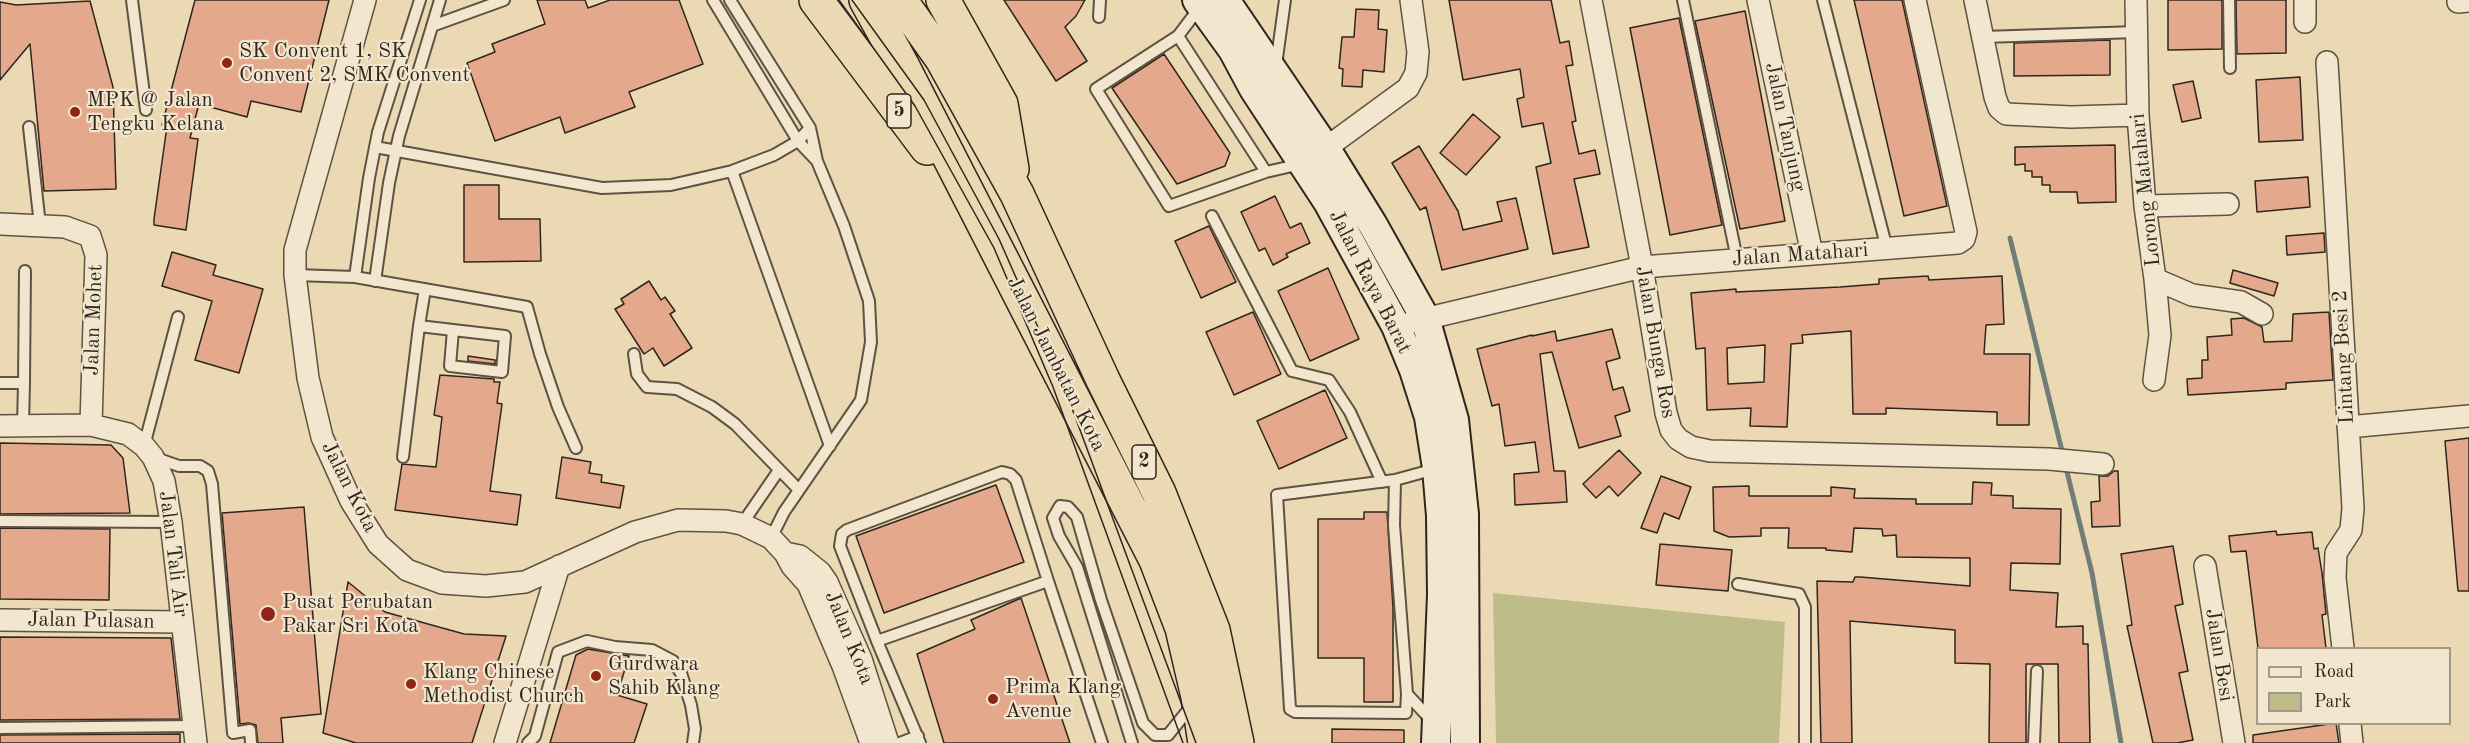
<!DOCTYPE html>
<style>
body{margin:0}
#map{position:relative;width:2469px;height:743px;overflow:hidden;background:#ebd9b4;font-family:"Old Standard TT",serif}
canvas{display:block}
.legend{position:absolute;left:2256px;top:647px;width:195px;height:78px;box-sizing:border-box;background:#f2e6ce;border:2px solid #a49987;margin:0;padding:8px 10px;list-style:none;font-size:18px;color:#2f261d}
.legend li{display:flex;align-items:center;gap:12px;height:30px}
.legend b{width:30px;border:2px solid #a49987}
</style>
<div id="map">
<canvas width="2469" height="743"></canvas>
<ul class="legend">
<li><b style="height:8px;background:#f2e6ce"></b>Road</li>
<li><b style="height:16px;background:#bebd89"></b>Park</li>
</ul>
</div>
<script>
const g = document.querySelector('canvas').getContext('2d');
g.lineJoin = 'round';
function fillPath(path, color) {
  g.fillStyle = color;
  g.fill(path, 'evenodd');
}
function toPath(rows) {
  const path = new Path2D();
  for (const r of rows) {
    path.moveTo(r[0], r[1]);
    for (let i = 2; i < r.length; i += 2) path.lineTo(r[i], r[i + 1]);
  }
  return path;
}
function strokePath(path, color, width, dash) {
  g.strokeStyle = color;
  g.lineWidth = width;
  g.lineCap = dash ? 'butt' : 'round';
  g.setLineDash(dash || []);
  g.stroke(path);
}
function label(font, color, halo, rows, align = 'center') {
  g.font = font + ' "Old Standard TT",serif';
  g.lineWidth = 4.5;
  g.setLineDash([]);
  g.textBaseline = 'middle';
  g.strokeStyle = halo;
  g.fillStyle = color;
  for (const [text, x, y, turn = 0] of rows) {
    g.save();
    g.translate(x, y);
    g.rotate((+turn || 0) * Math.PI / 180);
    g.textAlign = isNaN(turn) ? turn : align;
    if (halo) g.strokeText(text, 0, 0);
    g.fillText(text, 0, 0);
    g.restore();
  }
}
fillPath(toPath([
 [1493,593,1785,622,1779,743,1496,743]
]), '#bebd89');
strokePath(toPath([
 [2010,238,2063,455],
 [2065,464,2092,573,2121,743]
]), '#727d7a', 5);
const building = toPath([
 [195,0,329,0,301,112,251,101,247,117,199,104,190,138,198,139,186,230,154,225,154,219,167,126,162,125,195,0],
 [537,0,585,0,588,8,610,0,679,0,703,64,629,92,635,107,565,133,560,117,495,141,467,63,495,52,492,44,545,24,537,0],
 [1004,0,1085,0,1076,16,1065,27,1087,61,1056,81,1004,0],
 [1449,0,1551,0,1560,43,1569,41,1573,65,1566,66,1576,121,1572,122,1579,154,1595,150,1600,174,1574,179,1589,247,1553,254,1536,167,1551,163,1543,123,1522,127,1517,99,1524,97,1520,69,1463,80,1449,0],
 [1854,0,1902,0,1947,206,1904,216,1854,0],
 [2168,0,2222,0,2222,49,2168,50,2168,0],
 [2236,0,2286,0,2286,53,2237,54,2236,0],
 [90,1,113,87,116,189,44,191,30,44,0,80,0,2,16,5,90,1],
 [1356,9,1379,10,1378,29,1387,30,1384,72,1363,70,1362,87,1342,86,1343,69,1339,68,1342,37,1354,37,1356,9],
 [1745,11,1785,221,1740,229,1695,21,1745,11],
 [1679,18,1722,225,1670,235,1630,28,1679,18],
 [2110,40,2110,75,2014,76,2014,43,2110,40],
 [1164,54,1230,153,1225,166,1177,184,1112,88,1164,54],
 [2300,77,2303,140,2259,142,2256,80,2300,77],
 [2193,81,2201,118,2182,122,2173,85,2193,81],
 [1473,114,1500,137,1466,175,1440,153,1473,114],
 [2115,145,2116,202,2078,203,2077,192,2050,192,2050,185,2042,185,2042,177,2032,177,2032,171,2025,171,2025,164,2015,165,2015,147,2115,145],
 [1419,146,1458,211,1463,230,1502,221,1497,202,1516,198,1528,249,1442,270,1426,207,1420,210,1392,163,1419,146],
 [2308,177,2310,207,2257,212,2255,181,2308,177],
 [464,185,499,185,499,219,540,219,541,261,464,262,464,185],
 [1275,196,1290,228,1301,223,1310,243,1286,254,1288,257,1273,265,1265,248,1259,251,1241,212,1275,196],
 [1209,226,1236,282,1201,298,1175,241,1209,226],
 [2324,233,2325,252,2287,255,2286,236,2324,233],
 [172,252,216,265,213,275,263,289,239,373,195,360,212,301,162,286,172,252],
 [1328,268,1359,339,1310,361,1278,291,1328,268],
 [2233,270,2278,283,2274,296,2230,283,2233,270],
 [1928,276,1929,280,2002,276,2004,324,1986,325,1984,354,2030,354,2029,425,1997,425,1997,412,1886,408,1886,414,1853,414,1851,331,1802,335,1803,343,1791,344,1787,427,1750,426,1751,408,1707,410,1705,348,1696,349,1691,293,1736,289,1736,292,1840,287,1879,284,1879,279,1928,276],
 [1765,345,1764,382,1728,384,1727,348,1765,345],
 [649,281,661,300,665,297,675,311,670,314,692,348,664,366,653,348,644,354,615,309,624,304,621,299,649,281],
 [1253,312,1281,374,1234,395,1206,332,1253,312],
 [2329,312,2333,380,2286,383,2286,389,2188,395,2187,379,2202,378,2202,360,2208,360,2207,337,2232,335,2231,319,2244,318,2262,327,2264,342,2292,341,2293,314,2329,312],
 [1612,329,1620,358,1606,362,1613,390,1623,387,1630,411,1615,416,1621,436,1579,448,1552,352,1540,354,1554,471,1565,471,1567,502,1515,505,1514,474,1539,472,1535,442,1505,446,1499,404,1492,406,1477,349,1532,335,1532,336,1555,331,1557,341,1612,329],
 [468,356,495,360,495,364,468,361,468,356],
 [440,375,494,379,494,382,500,382,497,403,502,404,490,491,521,495,517,525,395,510,402,464,436,467,442,417,434,415,440,375],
 [1325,390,1347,438,1279,469,1257,421,1325,390],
 [2469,438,2469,591,2458,591,2445,441,2469,438],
 [0,443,111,445,123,458,130,513,0,514,0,443],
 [1619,450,1641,473,1618,496,1609,486,1596,498,1583,484,1619,450],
 [562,457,591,462,589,473,602,475,601,482,624,486,620,508,556,498,562,457],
 [2114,471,2118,471,2120,526,2092,527,2091,502,2100,501,2099,476,2108,476,2114,471],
 [1661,476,1691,487,1679,519,1664,513,1657,533,1641,528,1661,476],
 [1973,482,1992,483,1991,495,2013,496,2013,508,2061,509,2060,564,2011,563,2010,590,2058,593,2056,627,2083,626,2083,644,2088,644,2090,743,2059,743,2058,664,2026,664,2026,743,1989,743,1990,664,1955,663,1955,630,1850,621,1852,743,1821,743,1817,581,1853,582,1855,577,1860,577,1970,586,1970,558,1897,557,1896,535,1883,536,1882,529,1854,528,1852,552,1826,550,1826,548,1788,548,1789,528,1761,528,1761,536,1729,537,1714,531,1713,487,1749,486,1749,496,1831,496,1831,487,1855,489,1854,498,1916,499,1916,504,1972,504,1973,482],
 [996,485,1024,562,884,613,856,536,996,485],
 [304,507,321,714,281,718,283,743,258,743,256,725,249,723,240,724,222,513,304,507],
 [1364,512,1387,512,1393,608,1393,702,1364,702,1364,658,1318,658,1318,519,1364,519,1364,512],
 [0,528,110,529,109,600,0,599,0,528],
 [2276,531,2277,535,2312,532,2314,549,2318,548,2322,573,2326,614,2322,615,2326,648,2258,648,2246,551,2231,552,2229,536,2276,531],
 [1660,544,1732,550,1728,591,1656,585,1660,544],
 [2173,546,2183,604,2175,606,2188,671,2179,673,2193,740,2177,743,2153,743,2127,626,2132,625,2121,554,2173,546],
 [348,582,385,612,464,634,506,636,472,743,356,743,323,733,348,582],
 [1021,598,1070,743,944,743,917,654,975,629,971,620,1021,598],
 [0,637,171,638,180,719,0,720,0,637],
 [588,649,629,656,617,695,647,704,634,743,550,743,576,655,588,649],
 [2336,723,2339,743,2253,743,2253,735,2336,723],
 [1332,729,1404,730,1404,743,1332,743,1332,729],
 [180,734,180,743,0,743,0,735,180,734]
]);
fillPath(building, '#e4a88c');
strokePath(building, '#2f261d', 1.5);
const lane = toPath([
 [132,0,146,110],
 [713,0,798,141,817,161],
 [730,0,810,128,817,161,844,226,869,301,871,342,861,400,784,512,771,538],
 [1683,0,1737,259],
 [1823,0,1887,249],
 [2229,0,2230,68],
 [1200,7,1178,36,1096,89,1169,206,1266,172,1301,164],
 [1099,17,1100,0],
 [432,26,504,0],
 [1178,36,1266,172],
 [1983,37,2137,32],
 [1276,65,1285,0],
 [29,127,40,225],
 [375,147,602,188,671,185,732,171,774,155,798,141,810,128],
 [732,171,830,446],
 [1212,216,1292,371,1329,380,1350,412,1382,482],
 [295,275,355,277,527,307,540,354,558,407,576,448],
 [355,277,369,178,378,132,420,0],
 [375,281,389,183,399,136,440,0],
 [425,289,419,326,453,330,505,336,502,372,450,366,453,330],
 [634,354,637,374,647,387,677,389,712,407,735,424,799,490],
 [0,383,24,383,25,271],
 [23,425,24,383],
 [144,446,178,317],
 [153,457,179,466,200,466,208,471,212,484,233,733,250,730,251,743],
 [403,457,419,326],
 [1395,480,1394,525,1407,694,1406,713,1295,712,1290,709,1277,495,1395,480],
 [1395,480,1435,469],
 [0,521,171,522],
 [742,524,779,470],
 [1738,584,1799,594,1805,607,1805,743],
 [877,641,840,546,842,534,847,530,1002,472,1010,474,1016,480,1048,581],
 [1407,694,1432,721],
 [0,728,194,726],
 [528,743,535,736,558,652,587,641,615,647,652,650,673,661,681,673,691,705,695,729,693,743],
 [900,743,918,736],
 [920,743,877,641,1048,581,1102,743],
 [1132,743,1077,567,1059,536,1053,518,1060,506,1068,507,1077,517,1101,600,1143,723,1155,735,1168,735,1193,704],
 [2034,743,2037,671]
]);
const street = toPath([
 [365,0,295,250,295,275,308,378,322,437,351,501,378,544,407,570,442,583,486,586,525,582,635,532,678,520,726,521,742,524,771,538,785,553,792,566,808,584,843,666,871,743],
 [1591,0,1642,267,1666,413,1671,430,1678,439,1691,447,1710,451,2049,459,2103,464],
 [1758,0,1812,254],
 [1975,0,1995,97,1999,108,2006,114,2071,117,2138,115],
 [2136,0,2138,115,2145,206,2155,279,2160,335,2154,380],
 [2458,2,2469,1],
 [2305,22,2305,0],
 [2327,62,2353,508,2351,530,2336,553,2335,578,2343,648],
 [1315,156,1408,88,1416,73,1418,52,1411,0],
 [2145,206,2228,204],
 [0,224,65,227,90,236,96,255,91,425],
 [2155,279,2192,295,2241,302,2262,314],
 [1412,322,1642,267,1958,243,1964,239,1966,232,1915,0],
 [0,426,91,425,128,434,144,446,153,457,164,481,171,522,196,743],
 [2348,427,2469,416],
 [785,553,800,556,820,572,827,582,861,659,888,743],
 [2205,566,2234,743],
 [0,620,182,622],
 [2350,724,2352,743],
 [505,743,559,566]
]);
const secondary = toPath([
 [1197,0,1233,50,1254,89,1328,202,1396,326,1414,370,1429,417,1437,468,1441,516,1442,595,1436,743],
 [1225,0,1326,149,1373,225,1425,318,1454,420,1464,514,1465,743]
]);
const highway = toPath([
 [816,0,927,148],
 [866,0,902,65,1156,560,1182,628,1198,697,1205,743],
 [900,0,942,59,1017,194,1103,380,1159,493,1213,630,1237,743],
 [943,0,1001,104,1012,169]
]);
strokePath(lane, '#5e5343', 14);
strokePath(street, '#5e5343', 24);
strokePath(secondary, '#2f261d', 32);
strokePath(highway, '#2f261d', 36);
strokePath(lane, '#f2e6ce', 10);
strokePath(street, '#f2e6ce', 21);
strokePath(secondary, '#f2e6ce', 28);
strokePath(highway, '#ebd9b4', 33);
strokePath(toPath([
 [839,0,915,106,994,248,1053,387,1183,743],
 [852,0,924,100,999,239,1063,384,1196,743]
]), '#2f261d', 1.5);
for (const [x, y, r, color] of [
 [227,63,6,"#8f2418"],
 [75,112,6,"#8f2418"],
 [268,614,8,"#8f2418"],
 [596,676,6,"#8f2418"],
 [411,684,6,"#8f2418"],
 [993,699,6,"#8f2418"]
]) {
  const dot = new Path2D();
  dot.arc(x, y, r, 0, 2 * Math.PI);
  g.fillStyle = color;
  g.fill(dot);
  strokePath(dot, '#f2e6ce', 2);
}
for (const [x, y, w] of [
 [899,111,24],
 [1144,462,24]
]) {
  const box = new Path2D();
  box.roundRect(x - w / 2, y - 17, w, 34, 4.5);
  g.fillStyle = '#f2e6ce';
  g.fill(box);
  strokePath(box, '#2f261d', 1.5);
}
label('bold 20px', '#2f261d', null, [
 ["5",899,111],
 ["2",1144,462]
]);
label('21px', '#2f261d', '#f2e6ce', [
 ["SK Convent 1, SK",239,51],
 ["Convent 2, SMK Convent",239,75],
 ["MPK @ Jalan",87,100],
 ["Tengku Kelana",87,124],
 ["Pusat Perubatan",282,602],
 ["Pakar Sri Kota",282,626],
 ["Gurdwara",608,664],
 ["Sahib Klang",608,688],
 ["Klang Chinese",423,672],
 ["Methodist Church",423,696],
 ["Prima Klang",1005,687],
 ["Avenue",1005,711]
], 'left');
label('21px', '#2f261d', '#f2e6ce', [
 ["Jalan Tanjung",1785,127,78],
 ["Lorong Matahari",2146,190,-96],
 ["Jalan Matahari",1800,255,-4],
 ["Jalan Raya Barat",1370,282,63],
 ["Jalan Mohet",94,320,-88],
 ["Jalan Bunga Ros",1655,342,80],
 ["Lintang Besi 2",2344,357,-93],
 ["Jalan Jambatan Kota",1056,364,63],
 ["Jalan Kota",349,487,63],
 ["Jalan Tali Air",173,554,83],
 ["Jalan Pulasan",91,621,1],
 ["Jalan Kota",849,638,68],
 ["Jalan Besi",2219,655,81]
]);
</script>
